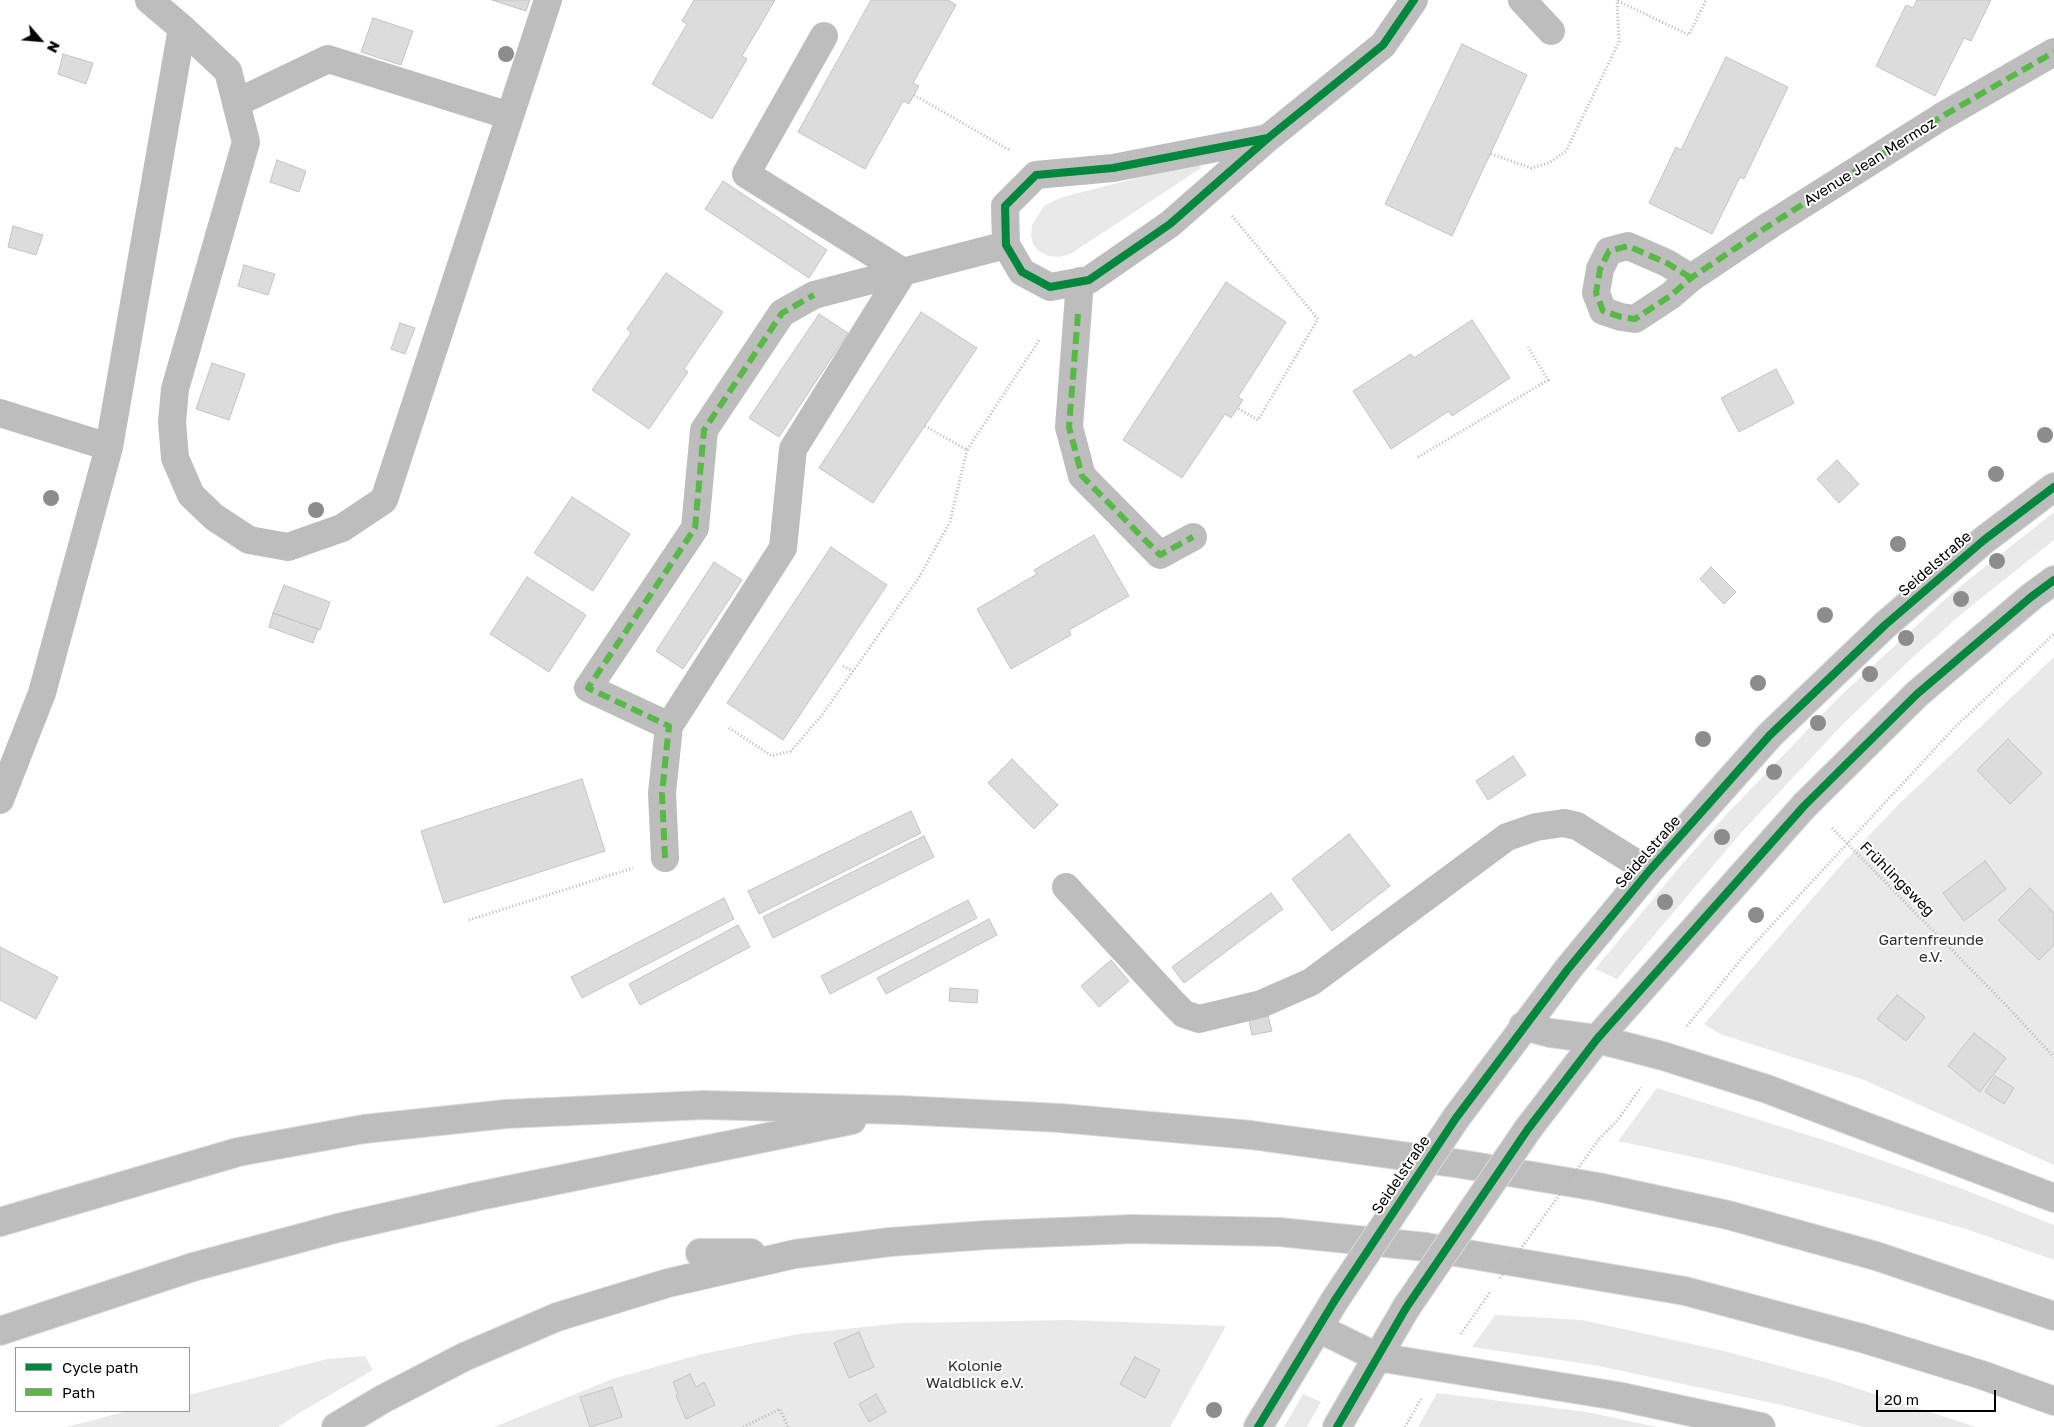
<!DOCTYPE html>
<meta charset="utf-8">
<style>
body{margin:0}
#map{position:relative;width:2054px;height:1427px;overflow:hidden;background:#fff;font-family:"Golos Text",sans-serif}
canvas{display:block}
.legend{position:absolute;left:15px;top:1347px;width:175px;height:65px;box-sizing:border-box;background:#fff;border:1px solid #999;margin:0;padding:6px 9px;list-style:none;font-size:15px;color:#000}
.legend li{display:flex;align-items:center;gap:10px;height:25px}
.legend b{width:25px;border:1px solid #999}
.north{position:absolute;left:15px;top:15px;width:50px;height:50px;-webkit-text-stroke:4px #fff;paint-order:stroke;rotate:117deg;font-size:14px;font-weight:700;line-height:20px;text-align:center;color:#000}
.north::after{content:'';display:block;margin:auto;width:18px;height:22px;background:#000;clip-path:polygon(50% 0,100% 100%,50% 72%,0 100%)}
.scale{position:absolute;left:1876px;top:1390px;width:120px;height:22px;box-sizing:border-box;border:2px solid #000;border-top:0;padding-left:6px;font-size:15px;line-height:18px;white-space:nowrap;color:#000;-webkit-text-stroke:4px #fff;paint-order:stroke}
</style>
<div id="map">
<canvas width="2054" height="1427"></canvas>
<ul class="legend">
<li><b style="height:6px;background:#00873e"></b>Cycle path</li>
<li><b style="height:6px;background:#58b947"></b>Path</li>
</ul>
<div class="north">N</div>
<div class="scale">20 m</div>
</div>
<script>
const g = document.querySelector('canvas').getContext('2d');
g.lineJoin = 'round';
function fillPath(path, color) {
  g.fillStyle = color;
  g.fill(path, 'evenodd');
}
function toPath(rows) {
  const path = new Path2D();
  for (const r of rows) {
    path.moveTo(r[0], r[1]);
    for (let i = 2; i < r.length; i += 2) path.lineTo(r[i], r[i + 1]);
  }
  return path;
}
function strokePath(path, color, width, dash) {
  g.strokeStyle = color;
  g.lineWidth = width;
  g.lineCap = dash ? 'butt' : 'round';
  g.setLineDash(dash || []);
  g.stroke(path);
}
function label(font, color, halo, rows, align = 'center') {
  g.font = font + ' "Golos Text",sans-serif';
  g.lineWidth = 4;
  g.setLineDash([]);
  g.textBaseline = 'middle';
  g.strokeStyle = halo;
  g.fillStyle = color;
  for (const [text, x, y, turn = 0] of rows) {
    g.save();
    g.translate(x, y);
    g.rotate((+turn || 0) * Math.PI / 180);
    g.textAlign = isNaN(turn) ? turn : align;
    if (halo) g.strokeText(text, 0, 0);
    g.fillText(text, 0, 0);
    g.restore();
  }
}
fillPath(toPath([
 [1192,164,1199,165,1201,168,1072,253,1060,257,1048,256,1039,251,1033,244,1031,236,1032,225,1044,206,1060,198,1082,192],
 [2054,512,2054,540,1965,611,1913,657,1843,724,1740,834,1617,979,1595,969,1683,863,1725,816,1838,698,1952,593],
 [2054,657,2054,1165,1864,1080,1720,1034,1704,1024,1843,863,1898,805],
 [1657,1088,1827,1141,1960,1188,2054,1225,2054,1260,1966,1229,1864,1200,1716,1162,1618,1141],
 [1495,1315,1582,1320,1724,1351,1825,1378,1976,1427,1864,1427,1786,1406,1594,1365,1472,1347],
 [1070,1320,1226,1326,1170,1427,494,1427,612,1379,698,1355,798,1334,902,1323],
 [365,1356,373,1370,299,1413,278,1427,66,1427,128,1411,189,1411,189,1395,327,1359],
 [1437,1393,1587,1412,1657,1427,1418,1427],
 [1303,1394,1321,1402,1307,1427,1284,1427]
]), '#e9e9e9');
const building = toPath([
 [492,0,530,0,526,11,492,0],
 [694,0,775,0,742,56,747,59,712,119,652,84,687,24,682,21,694,0],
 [871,0,948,0,956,5,913,83,919,86,909,104,903,101,865,169,798,132,871,0],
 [1917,0,1991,0,1971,41,1964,38,1935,96,1876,66,1906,5,1913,8,1917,0],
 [373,18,413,31,401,65,361,52,373,18],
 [1462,44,1527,75,1452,236,1385,204,1462,44],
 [63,54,93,63,86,84,58,74,63,54],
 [1726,57,1788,87,1744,179,1740,177,1712,234,1649,203,1676,147,1681,150,1726,57],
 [277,160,306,171,299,192,270,182,277,160],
 [723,181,827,250,809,278,705,209,723,181],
 [13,226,43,235,36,255,8,247,13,226],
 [244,265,275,274,268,295,238,286,244,265],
 [666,273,723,312,684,369,688,372,649,429,592,390,631,333,627,329,666,273],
 [1226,282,1286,322,1238,397,1243,400,1231,418,1225,414,1182,478,1123,440,1226,282],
 [921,312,977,348,873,503,819,468,921,312],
 [819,314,848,333,779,437,749,418,819,314],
 [1472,320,1510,378,1452,416,1449,411,1391,449,1353,391,1411,354,1414,358,1472,320],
 [400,323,415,328,405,354,391,349,400,323],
 [212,363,245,374,229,420,196,409,212,363],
 [1776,369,1794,403,1739,432,1721,398,1776,369],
 [1837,460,1859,484,1839,503,1817,479,1837,460],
 [572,497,630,534,593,591,534,553,572,497],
 [1094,535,1129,596,1069,630,1071,635,1011,669,977,609,1037,574,1034,570,1094,535],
 [831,547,887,585,783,740,727,703,831,547],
 [714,562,742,580,683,669,656,651,714,562],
 [1711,567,1736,592,1724,604,1700,579,1711,567],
 [527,577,586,615,549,672,490,634,527,577],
 [284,585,330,602,320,630,273,613,284,585],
 [273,613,318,629,313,643,269,627,273,613],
 [2008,739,2042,773,2010,804,1977,770,2008,739],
 [1513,756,1526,775,1488,800,1476,781,1513,756],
 [1012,759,1058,805,1034,829,988,783,1012,759],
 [582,779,605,851,444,903,421,831,582,779],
 [911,811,921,833,759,914,748,891,911,811],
 [1349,834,1390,886,1332,931,1292,879,1349,834],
 [924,836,934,857,773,938,763,917,924,836],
 [1985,861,2006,889,1964,921,1943,893,1985,861],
 [2030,888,2054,913,2054,945,2039,960,1998,920,2030,888],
 [1271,893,1283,909,1184,983,1172,967,1271,893],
 [724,898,734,919,582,998,571,977,724,898],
 [968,900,977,918,830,994,821,976,968,900],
 [989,919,997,935,886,994,877,978,989,919],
 [738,925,750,947,640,1005,629,984,738,925],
 [0,947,58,977,36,1019,0,1000,0,947],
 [1111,960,1129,981,1099,1007,1081,986,1111,960],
 [950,988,978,990,977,1003,949,1001,950,988],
 [1897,995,1925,1017,1906,1041,1877,1019,1897,995],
 [1267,1012,1272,1031,1252,1035,1248,1016,1267,1012],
 [1974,1033,2006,1058,1980,1092,1948,1066,1974,1033],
 [1995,1076,2014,1088,2004,1104,1985,1092,1995,1076],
 [859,1332,874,1367,849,1378,834,1343,859,1332],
 [1135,1357,1160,1370,1145,1398,1120,1384,1135,1357],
 [690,1374,696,1387,704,1382,715,1405,686,1419,676,1395,678,1394,673,1382,690,1374],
 [612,1387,622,1417,590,1427,580,1397,612,1387],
 [876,1394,886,1412,869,1422,859,1404,876,1394]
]);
fillPath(building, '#dcdcdc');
strokePath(building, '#c4c4c4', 1);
const major = toPath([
 [1523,1026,1550,1033,1597,1039],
 [1456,1118,1568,969,1649,871,1770,735,1885,625,1984,540,2054,487],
 [1528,1129,1597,1039,1804,806,1917,694,2031,597,2054,580],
 [1318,1328,1377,1357],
 [1258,1427,1335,1300],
 [1337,1427,1406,1308]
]);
const highway = toPath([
 [1597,1039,1663,1056,1767,1089,2054,1198],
 [0,1222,238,1152,364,1129,506,1114,704,1105,900,1110,1060,1118,1251,1135,1461,1164,1598,1187,1728,1215,1876,1256,2054,1316],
 [700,1253,751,1253],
 [0,1331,193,1267,338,1228,479,1196,852,1120],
 [1377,1357,1617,1396,1761,1427],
 [336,1427,383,1399,464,1357,557,1317,668,1283,795,1254,890,1242,987,1235,1133,1229,1279,1232,1426,1247,1685,1291,1865,1339,1982,1375,2054,1401]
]);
strokePath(major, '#dbdbdb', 30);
strokePath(highway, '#dbdbdb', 30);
strokePath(toPath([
 [1618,1,1689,35,1706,0],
 [914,95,1011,151],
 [1491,154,1531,168,1549,163,1566,151,1619,42,1617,0],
 [1232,216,1318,319,1258,420,1237,408],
 [925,426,967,450,1040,339],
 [1418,457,1548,380,1528,347],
 [843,666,853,671],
 [729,728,772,756,791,751,822,715,918,579,950,522,967,450],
 [1832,828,2005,1004,2054,1057],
 [469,920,633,868],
 [1687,1026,1747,952,1954,728,2054,634],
 [1599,1139,1617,1121,1641,1087],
 [1461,1334,1490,1292],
 [743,1427,780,1409,788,1427],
 [1405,1427,1421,1399]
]), '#b8b8b8', 3, [1, 2.5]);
strokePath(toPath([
 [1522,0,1551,31],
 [182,28,228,71,246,142,175,389,172,422,175,458,191,495,214,517,249,540,288,547,342,528,384,500,548,0],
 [824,36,746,174,903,272],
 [236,103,328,59,510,116],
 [1268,138,1113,168,1036,175,1005,206,1006,245,1022,272,1050,287,1089,280,1170,224,1268,138,1383,45,1414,0],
 [1691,278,1667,263,1628,246,1609,251,1600,269,1596,293,1603,311,1621,317,1635,319,1670,296,1691,278,1770,225,1941,117,2054,52],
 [1080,281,1069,427,1082,476,1160,555,1193,537],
 [0,413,109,447],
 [669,726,783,548,793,449,903,272],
 [0,800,42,693,109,447,182,28,149,0],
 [665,858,662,793,669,726,588,688,695,528,704,430,782,313,814,295,1006,245],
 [1066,887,1174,1004,1184,1014,1199,1019,1261,1004,1311,982,1507,837,1536,827,1564,823,1577,826,1649,871]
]), '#bdbdbd', 28);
strokePath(major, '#bdbdbd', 28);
strokePath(highway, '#bdbdbd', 28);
const majorBridge = toPath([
 [1335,1300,1456,1118],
 [1406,1308,1528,1129]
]);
strokePath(majorBridge, '#dbdbdb', 30, []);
strokePath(toPath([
 [1500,1278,1599,1139]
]), '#b8b8b8', 3, [1, 2.5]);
strokePath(majorBridge, '#bdbdbd', 28);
strokePath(toPath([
 [1691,278,1667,263,1628,246,1609,251,1600,269,1596,293,1603,311,1621,317,1635,319,1670,296,1691,278,1770,225,1941,117,2054,52],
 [1078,314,1069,427,1082,476,1160,555,1193,537],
 [665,858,662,793,669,726,588,688,695,528,704,430,782,313,814,295]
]), '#58b947', 6, [12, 6]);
strokePath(toPath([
 [1268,138,1113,168,1036,175,1005,206,1006,245,1022,272,1050,287,1089,280,1170,224,1268,138,1383,45,1414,0],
 [1258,1427,1335,1300,1456,1118,1568,969,1649,871,1770,735,1885,625,1984,540,2054,487],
 [1337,1427,1406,1308,1528,1129,1597,1039,1804,806,1917,694,2031,597,2054,580]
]), '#00873e', 8);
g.fillStyle = '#8c8c8c';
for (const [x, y] of [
 [506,54],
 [2045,435],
 [1996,474],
 [51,498],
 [316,510],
 [1898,544],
 [1997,561],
 [1961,599],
 [1825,615],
 [1906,638],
 [1870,674],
 [1758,683],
 [1818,723],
 [1703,739],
 [1774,772],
 [1722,837],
 [1665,902],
 [1756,915],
 [1214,1410]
]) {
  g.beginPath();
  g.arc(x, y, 8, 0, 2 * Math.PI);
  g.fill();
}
label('15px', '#000', '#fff', [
 ["Avenue Jean Mermoz",1870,162,-32],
 ["Seidelstraße",1935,564,-41],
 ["Seidelstraße",1648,852,-49],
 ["Frühlingsweg",1897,879,45],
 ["Seidelstraße",1401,1175,-56]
]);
label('15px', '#2e2e2e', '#fff', [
 ["Gartenfreunde",1931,940],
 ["e.V.",1931,957],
 ["Kolonie",975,1366],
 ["Waldblick e.V.",975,1383]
]);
</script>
